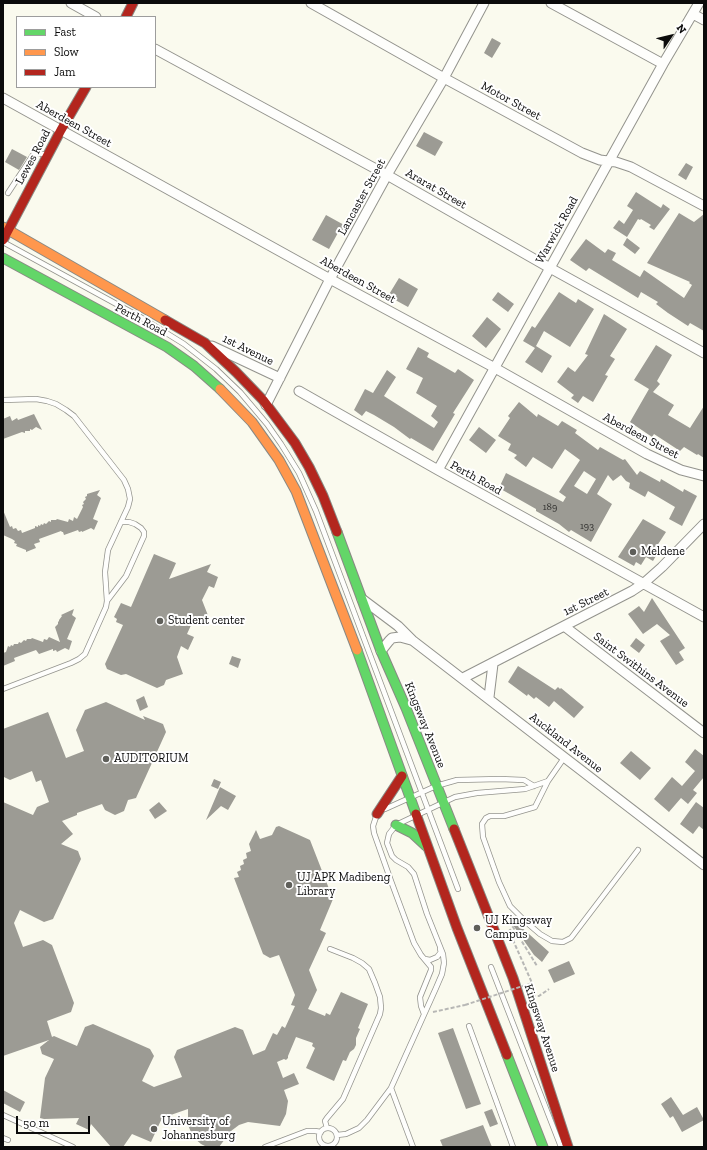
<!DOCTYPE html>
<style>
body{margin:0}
#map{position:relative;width:707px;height:1150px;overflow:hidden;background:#fafaee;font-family:"Zilla Slab",serif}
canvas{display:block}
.frame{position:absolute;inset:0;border:4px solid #0b0b0b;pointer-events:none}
.legend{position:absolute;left:16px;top:16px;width:140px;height:72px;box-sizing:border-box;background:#fff;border:1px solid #9d9d9d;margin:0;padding:5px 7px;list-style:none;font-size:12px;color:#0b0b0b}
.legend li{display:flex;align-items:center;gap:8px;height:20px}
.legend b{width:20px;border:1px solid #9d9d9d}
.north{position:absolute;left:651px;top:16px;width:40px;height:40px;-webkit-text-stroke:3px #fff;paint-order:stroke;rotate:55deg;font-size:11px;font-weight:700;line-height:16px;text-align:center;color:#0b0b0b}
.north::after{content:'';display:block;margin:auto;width:14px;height:18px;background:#0b0b0b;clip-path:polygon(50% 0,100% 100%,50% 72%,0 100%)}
.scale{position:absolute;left:16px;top:1116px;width:74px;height:18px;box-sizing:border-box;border:2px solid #0b0b0b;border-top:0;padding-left:5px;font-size:12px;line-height:14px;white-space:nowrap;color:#0b0b0b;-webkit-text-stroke:3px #fff;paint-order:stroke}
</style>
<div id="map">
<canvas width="707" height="1150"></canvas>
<div class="frame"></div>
<ul class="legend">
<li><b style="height:5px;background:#63d668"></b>Fast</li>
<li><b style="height:5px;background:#ff974d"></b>Slow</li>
<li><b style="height:5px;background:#b3261e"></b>Jam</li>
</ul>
<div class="north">N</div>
<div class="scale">50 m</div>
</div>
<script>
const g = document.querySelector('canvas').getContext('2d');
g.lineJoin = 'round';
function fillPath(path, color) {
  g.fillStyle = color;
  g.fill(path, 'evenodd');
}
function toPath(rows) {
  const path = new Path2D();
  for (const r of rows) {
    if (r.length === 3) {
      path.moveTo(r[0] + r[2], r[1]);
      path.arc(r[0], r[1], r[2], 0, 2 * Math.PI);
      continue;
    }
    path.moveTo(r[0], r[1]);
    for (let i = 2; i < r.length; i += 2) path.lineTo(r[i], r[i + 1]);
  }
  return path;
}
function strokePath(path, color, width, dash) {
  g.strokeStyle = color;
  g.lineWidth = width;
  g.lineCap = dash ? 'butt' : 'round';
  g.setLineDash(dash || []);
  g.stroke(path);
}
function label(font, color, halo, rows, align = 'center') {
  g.font = font + ' "Zilla Slab",serif';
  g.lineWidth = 4;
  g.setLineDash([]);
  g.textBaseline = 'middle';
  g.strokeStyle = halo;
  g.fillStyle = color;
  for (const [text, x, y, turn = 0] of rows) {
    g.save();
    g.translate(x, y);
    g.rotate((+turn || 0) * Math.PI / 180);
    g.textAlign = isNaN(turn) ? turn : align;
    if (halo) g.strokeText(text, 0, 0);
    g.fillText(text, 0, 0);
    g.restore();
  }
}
fillPath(toPath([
 [492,38,501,43,492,58,484,53],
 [424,132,443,142,435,156,416,146],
 [12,149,27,157,19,170,5,162],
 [686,163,693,167,686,180,678,175],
 [636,192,661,208,663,204,670,209,654,230,649,227,651,225,641,219,640,220,638,219,627,237,613,228,619,220,624,224,633,210,627,206],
 [679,213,694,222,704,214,704,331,690,323,688,326,668,313,656,304,658,302,641,292,638,298,589,268,586,271,570,260,586,239,605,253,608,249,616,253,612,260,640,277,644,270,684,298,692,285,689,283,690,282,647,263],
 [326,215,346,226,343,233,339,231,329,249,312,240],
 [627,238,640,248,635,254,623,245],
 [399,278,418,289,408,307,388,296],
 [498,292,514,304,508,312,492,300],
 [559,292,576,303,578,299,594,309,570,347,544,331,536,346,552,356,542,373,525,362,535,348,523,341,532,326,535,328],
 [604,314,627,329,610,356,615,359,605,375,608,376,593,402,583,396,578,403,571,398,574,395,557,382,568,367,575,372,588,355,585,354],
 [487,317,501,329,486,348,472,336],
 [656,345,672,355,657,381,660,384,653,392,674,405,668,415,690,428,704,406,704,458,698,454,697,455,684,447,680,451,654,434,652,437,630,422,649,389,634,380],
 [418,347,429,353,427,357,455,373,458,369,474,380,453,413,455,414,433,451,411,438,410,439,394,427,374,415,366,411,362,416,354,410,365,389,373,393,387,370,396,377,384,396,434,428,438,422,431,416,437,406,416,393,423,378,406,369],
 [519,402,537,417,538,414,558,426,562,421,577,430,575,433,598,450,600,447,623,460,625,459,637,475,640,471,660,482,661,479,683,492,684,489,697,496,682,526,669,519,675,507,648,491,645,497,629,488,630,483,626,481,621,475,613,481,608,475,597,494,612,504,591,542,571,530,569,532,559,524,536,511,536,509,499,488,506,473,563,502,566,497,559,492,580,460,565,449,552,469,533,457,526,467,514,458,517,455,508,450,511,444,498,436,510,418,508,416],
 [584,471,596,479,587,494,574,486],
 [34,414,42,430,36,427,32,430,30,429,30,431,25,431,25,433,22,432,3,439,3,419,10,416,12,421,17,418,18,420],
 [479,427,496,440,486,453,469,440],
 [100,490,97,495,101,498,93,519,98,521,94,530,91,528,82,532,82,531,79,532,78,530,64,535,63,532,62,532,61,531,39,539,40,542,34,544,36,548,26,552,26,550,16,546,17,544,14,543,15,541,12,539,3,535,3,510,10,527,12,526,13,529,16,528,18,531,21,530,22,533,35,528,35,526,38,527,38,525,40,526,41,524,43,525,44,523,46,524,49,521,51,522,51,520,56,520,57,519,68,522,69,519,73,521,74,517,77,519,83,507,82,505,84,504,83,502,86,499,85,497,87,496,87,494],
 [643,519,666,532,653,552,657,554,653,561,646,557,641,565,636,562,634,566,618,557],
 [154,554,176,563,169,579,211,564,207,572,218,577,214,588,209,586,202,600,209,618,192,623,187,634,194,637,188,650,181,646,177,657,183,674,166,680,164,685,157,688,126,674,121,675,107,669,105,664,123,625,116,622,117,619,114,617,121,603,131,607],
 [652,598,685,648,679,652,684,660,676,665,660,641,670,635,657,624,643,634,628,614,639,606,644,612],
 [74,609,72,615,76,618,67,639,72,641,69,650,65,648,57,652,56,650,53,651,53,649,39,654,36,650,14,658,15,661,3,666,3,653,6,652,8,646,10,647,11,645,13,646,14,644,18,644,19,642,21,643,24,640,26,641,27,639,31,639,32,638,43,642,44,639,47,640,49,637,60,642,55,627,58,624,58,622,59,621,59,620,62,616,61,615],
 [636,638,645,645,639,653,630,646],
 [232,656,241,659,238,668,229,664],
 [518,666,555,690,558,687,560,689,561,688,584,707,574,718,554,701,549,707,536,697,534,699,528,694,527,696,508,682],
 [144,696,148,707,140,711,136,700],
 [106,702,145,720,143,716,163,724,166,732,136,798,128,800,124,811,115,815,105,810,102,804,77,813,77,815,62,821,73,834,61,844,78,851,81,859,53,919,44,922,20,910,14,923,23,947,43,940,52,945,74,1003,71,1012,47,1021,52,1037,54,1036,77,1046,85,1027,93,1024,150,1049,154,1056,142,1081,154,1087,182,1077,174,1057,177,1050,235,1027,243,1030,253,1055,265,1050,273,1033,277,1035,282,1026,285,1028,295,1006,291,1005,295,995,279,955,270,958,263,954,234,878,239,877,237,872,241,870,240,866,244,864,243,860,247,858,246,853,251,851,249,844,256,830,260,839,272,835,276,827,279,826,310,840,333,899,320,930,326,933,309,970,317,990,308,1009,325,1016,326,1013,330,1015,341,992,368,1004,358,1028,360,1029,356,1038,356,1045,354,1049,350,1052,346,1061,343,1060,334,1081,306,1068,315,1048,312,1046,313,1043,296,1037,288,1056,288,1058,286,1060,284,1059,277,1062,283,1078,294,1073,299,1084,284,1090,288,1101,286,1114,280,1126,248,1122,239,1125,231,1131,219,1147,207,1147,201,1144,193,1137,188,1125,188,1109,162,1118,151,1142,132,1134,123,1147,111,1147,91,1124,89,1130,76,1124,79,1118,44,1119,40,1118,45,1078,54,1059,42,1054,40,1047,49,1040,3,1056,3,802,33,815,37,807,49,802,41,780,36,782,32,771,10,780,4,777,3,774,3,729,48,712,66,758,84,751,76,730,85,710],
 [695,749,704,756,704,777,693,790,697,793,688,804,681,798,669,812,654,799,672,777,682,786,695,771,685,762],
 [631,751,651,768,640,780,620,763],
 [214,779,221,782,218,789,211,786],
 [220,787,236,796,228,810,221,806,206,820],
 [159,802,167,811,155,819,149,810],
 [696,802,704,808,704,830,699,826,693,834,680,824],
 [510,917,549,952,542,962,534,955,508,918],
 [569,961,575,974,554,983,548,970],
 [453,1028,481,1104,466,1109,438,1033],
 [3,1090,25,1102,20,1112,3,1103],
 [671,1097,683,1115,697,1107,704,1120,682,1132,673,1116,670,1118,661,1104],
 [492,1109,498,1124,490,1127,484,1112],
 [483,1125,492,1147,443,1147,440,1140]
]), '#9c9b94');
const lane = toPath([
 [8,193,33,155,38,153,47,155],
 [3,242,142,318,184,344,216,369,240,392,267,424,281,444,299,473,316,511,458,889],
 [3,400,36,399,47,401,56,404,66,410,74,416,124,480,128,489,130,499,128,507,108,550,105,572,107,601,106,607,85,654,79,659,71,663,3,689],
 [107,601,126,576,144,536,144,532,141,528,135,524,129,522,121,522],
 [564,758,548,781,535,807,504,816,490,816,486,818,482,824,483,837,499,882,510,906,526,922,540,934,552,941,563,942,571,938,638,850],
 [385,809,436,786,457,780,500,779,524,780,534,786],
 [377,814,373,826,374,833,391,881,414,943,421,955,431,967,431,970,420,997,421,1006,424,1014],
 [425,959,430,960,437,957,441,952,440,949],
 [491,967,561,1147],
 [469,1026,513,1147],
 [3,1115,73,1147],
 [327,1128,325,1121,327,1118,343,1099,380,1014,381,1008,380,997,375,983,369,969,362,963,353,958,330,949],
 [328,1137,9],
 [337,1135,346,1134,359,1128,367,1120,391,1088],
 [3,1138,8,1140],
 [265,1147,307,1131,315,1131,321,1132],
 [413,1147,391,1088,436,988,442,974,444,963,443,954,427,914,414,874,408,867,396,860,392,856,387,843,389,834,396,825,455,797,477,793,525,789,548,781]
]);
const street = toPath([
 [71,3,96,17],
 [311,3,444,78,582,153,600,160,616,162,631,167,704,206],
 [551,3,663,64],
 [693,14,704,20],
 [155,49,387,175,550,268,704,353],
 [3,98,330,279,495,368,647,454,681,470,704,476],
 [212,346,280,378],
 [299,391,438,470,704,617],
 [266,405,330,279,387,175,444,78,484,3],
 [438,470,663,64,699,3],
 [362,599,398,626,412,640,704,865],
 [564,626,704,733],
 [381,651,389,641,392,638,400,637,411,640],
 [463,678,632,591,644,583,662,567,704,524],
 [489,697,493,664]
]);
const fast = toPath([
 [3,258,167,347,194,366,220,389],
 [337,532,381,651,406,708,454,829],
 [357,650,416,814],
 [396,825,412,833,426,846],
 [507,1055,543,1147]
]);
const slow = toPath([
 [3,227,165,320],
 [220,389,252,422,279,460,296,491,357,650]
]);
const jam = toPath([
 [126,17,133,3],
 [3,240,61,130,86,87],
 [165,320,205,343,236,372,263,400,295,443,309,467,323,496,337,532],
 [377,814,402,776],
 [416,814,457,928,507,1055],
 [454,829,513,978,568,1147]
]);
strokePath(lane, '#93938d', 6);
strokePath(street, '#93938d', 11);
strokePath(fast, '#898984', 11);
strokePath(slow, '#898984', 11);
strokePath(jam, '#898984', 11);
strokePath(toPath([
 [529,989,535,996,539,996,549,989],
 [433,1012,465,1005]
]), '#b7b7b5', 2, [4, 2]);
strokePath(lane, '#fefefc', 4.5);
strokePath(street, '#fefefc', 9);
strokePath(fast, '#63d668', 9);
strokePath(slow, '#ff974d', 9);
strokePath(jam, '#b3261e', 9);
strokePath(toPath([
 [465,1005,532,983,509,931,513,927,537,966]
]), '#b7b7b5', 2, [4, 2]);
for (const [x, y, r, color] of [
 [633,552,4,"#5f5f5a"],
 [160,621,4,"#5f5f5a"],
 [106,759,4,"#5f5f5a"],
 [289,885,4,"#5f5f5a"],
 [477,928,4,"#5f5f5a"],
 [154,1129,4,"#5f5f5a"]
]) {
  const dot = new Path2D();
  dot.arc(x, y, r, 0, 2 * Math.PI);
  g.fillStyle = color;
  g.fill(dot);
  strokePath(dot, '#fff', 1.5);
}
label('10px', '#2f2f2d', null, [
 ["189",550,507],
 ["193",587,526]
]);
label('12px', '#0b0b0b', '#fff', [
 ["Motor Street",511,101,29],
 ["Aberdeen Street",74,124,29],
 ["Lewes Road",33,157,-62],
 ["Ararat Street",436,189,30],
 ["Lancaster Street",362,197,-61],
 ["Warwick Road",557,230,-61],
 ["Aberdeen Street",358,280,29],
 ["Perth Road",141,320,28],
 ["1st Avenue",248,350,26],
 ["Aberdeen Street",641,436,28],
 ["Perth Road",476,478,29],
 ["1st Street",586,602,-26],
 ["Saint Swithins Avenue",641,670,37],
 ["Kingsway Avenue",425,725,68],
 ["Auckland Avenue",566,743,38],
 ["Kingsway Avenue",542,1028,72]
]);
label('12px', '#0b0b0b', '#fff', [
 ["Meldene",641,552],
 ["Student center",168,621],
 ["AUDITORIUM",114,759],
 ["UJ APK Madibeng",297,878],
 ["Library",297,892],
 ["UJ Kingsway",485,921],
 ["Campus",485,935],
 ["University of",162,1122],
 ["Johannesburg",162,1136]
], 'left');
</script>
